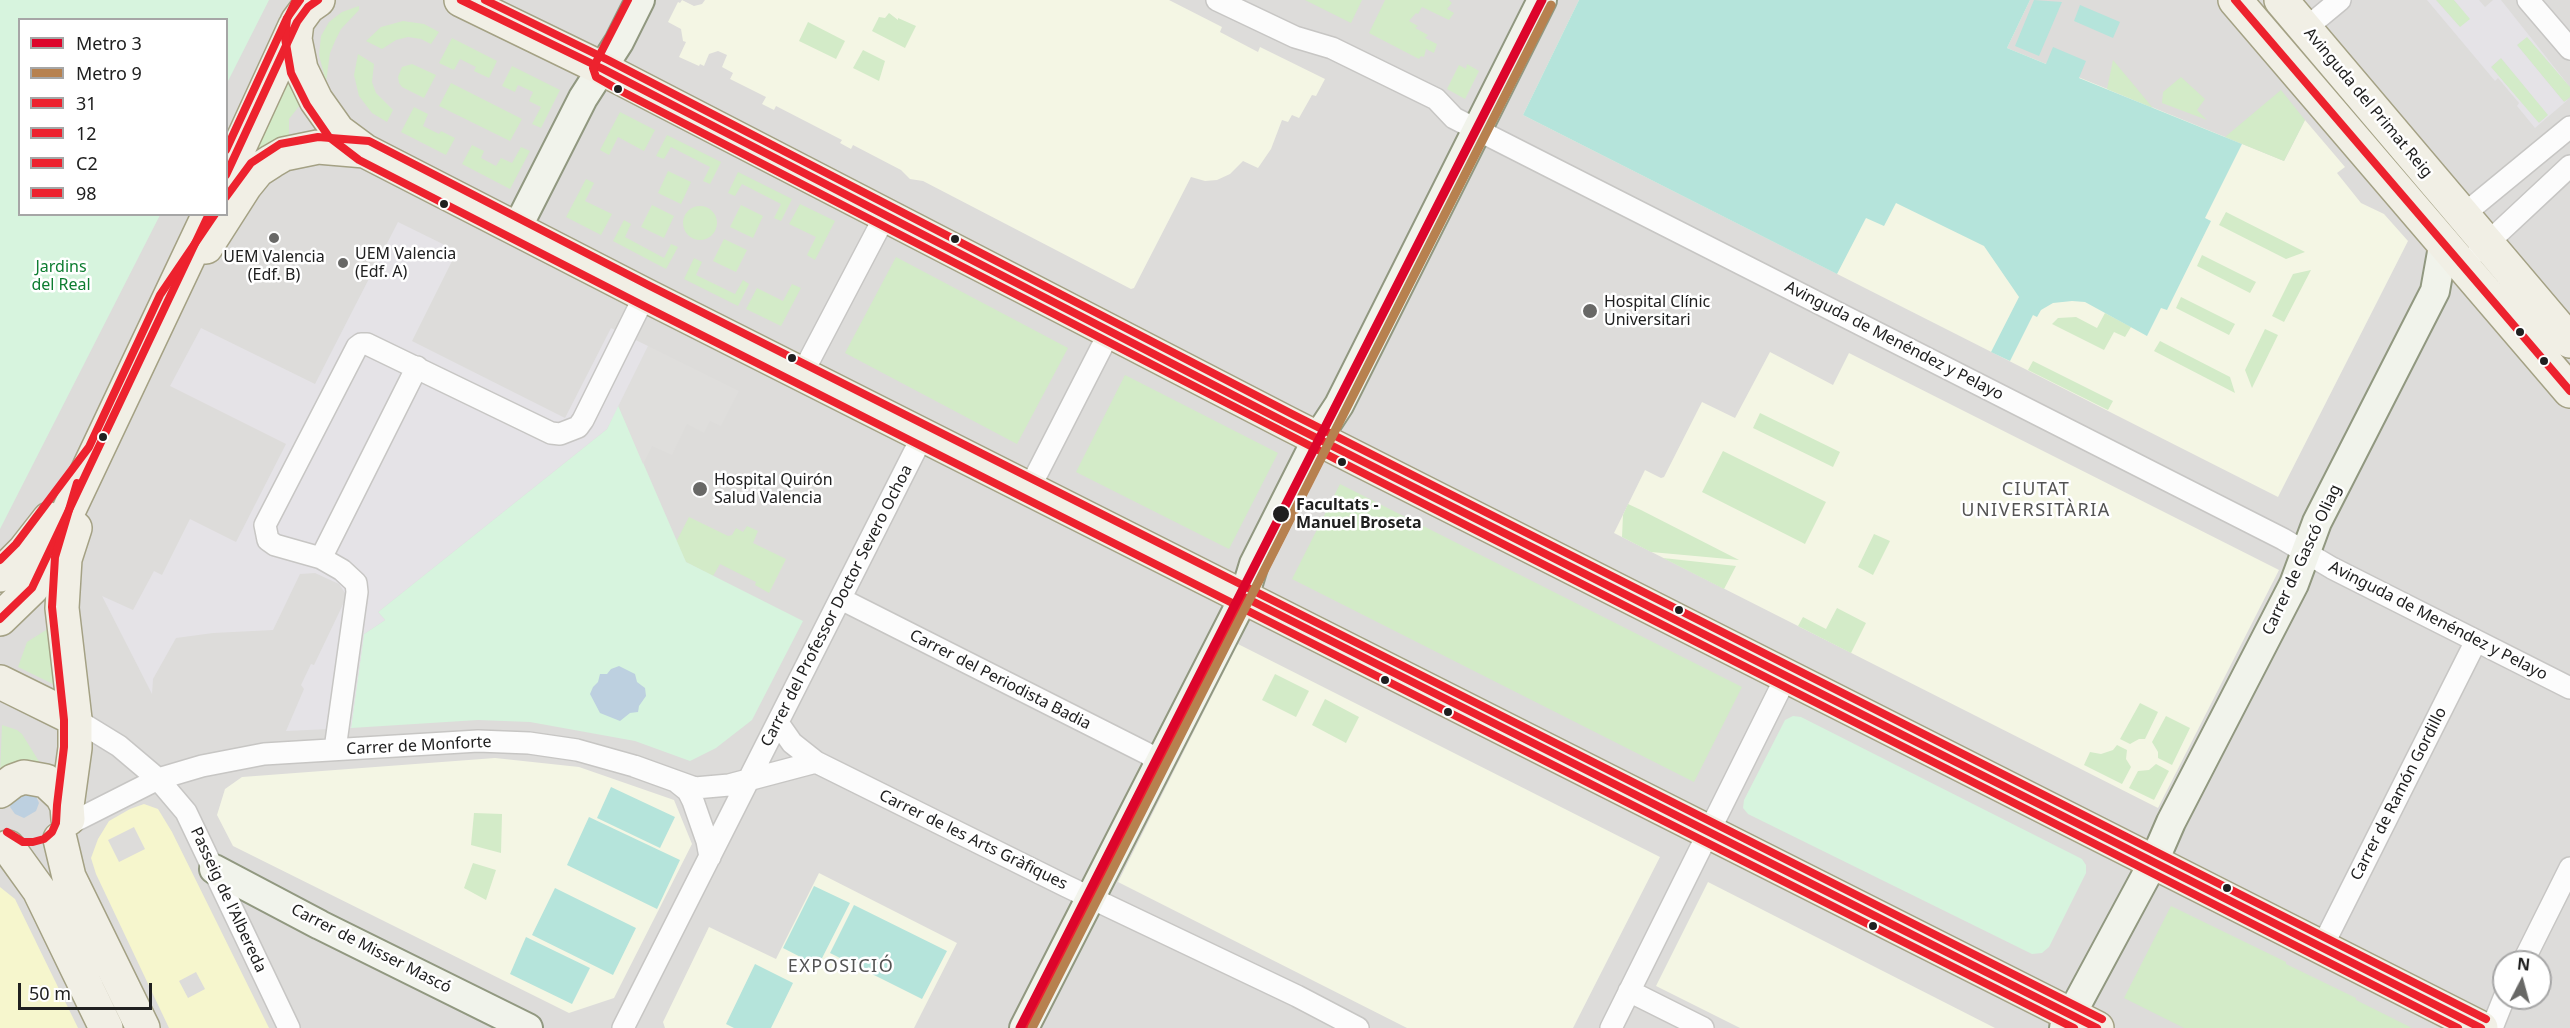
<!DOCTYPE html>
<meta charset="utf-8">
<style>
body{margin:0}
#map{position:relative;width:2570px;height:1028px;overflow:hidden;background:#eeede8;font-family:"Noto Sans",sans-serif}
canvas{display:block}
.legend{position:absolute;left:18px;top:18px;width:210px;height:198px;box-sizing:border-box;background:#fff;border:2px solid #a6a6a6;margin:0;padding:8px 10px;list-style:none;font-size:18px;color:#202020}
.legend li{display:flex;align-items:center;gap:12px;height:30px}
.legend b{width:30px;border:2px solid #a6a6a6}
.north{position:absolute;left:2492px;top:950px;width:60px;height:60px;box-sizing:border-box;background:#fff;border:2px solid #a6a6a6;border-radius:50%;rotate:6deg;font-size:16px;font-weight:700;line-height:24px;text-align:center;color:#202020}
.north::after{content:'';display:block;margin:auto;width:21px;height:27px;background:#686866;clip-path:polygon(50% 0,100% 100%,50% 72%,0 100%)}
.scale{position:absolute;left:18px;top:983px;width:134px;height:27px;box-sizing:border-box;border:3px solid #202020;border-top:0;padding-left:8px;font-size:18px;line-height:21px;white-space:nowrap;color:#202020;-webkit-text-stroke:4px #fff;paint-order:stroke}
</style>
<div id="map">
<canvas width="2570" height="1028"></canvas>
<ul class="legend">
<li><b style="height:8px;background:#dd052b"></b>Metro 3</li>
<li><b style="height:8px;background:#b7814f"></b>Metro 9</li>
<li><b style="height:8px;background:#ed222e"></b>31</li>
<li><b style="height:8px;background:#ed222e"></b>12</li>
<li><b style="height:8px;background:#ed222e"></b>C2</li>
<li><b style="height:8px;background:#ed222e"></b>98</li>
</ul>
<div class="north">N</div>
<div class="scale">50 m</div>
</div>
<script>
const g = document.querySelector('canvas').getContext('2d');
g.lineJoin = 'round';
function fillPath(path, color) {
  g.fillStyle = color;
  g.fill(path, 'evenodd');
}
function toPath(rows) {
  const path = new Path2D();
  for (const r of rows) {
    if (r.length === 3) {
      path.moveTo(r[0] + r[2], r[1]);
      path.arc(r[0], r[1], r[2], 0, 2 * Math.PI);
      continue;
    }
    path.moveTo(r[0], r[1]);
    for (let i = 2; i < r.length; i += 2) path.lineTo(r[i], r[i + 1]);
  }
  return path;
}
function strokePath(path, color, width, dash) {
  g.strokeStyle = color;
  g.lineWidth = width;
  g.lineCap = dash ? 'butt' : 'round';
  g.setLineDash(dash || []);
  g.stroke(path);
}
function label(font, color, halo, rows, align = 'center') {
  g.font = font + ' "Noto Sans",sans-serif';
  g.lineWidth = 5;
  g.setLineDash([]);
  g.textBaseline = 'middle';
  g.strokeStyle = halo;
  g.fillStyle = color;
  for (const [text, x, y, turn = 0] of rows) {
    g.save();
    g.translate(x, y);
    g.rotate((+turn || 0) * Math.PI / 180);
    g.textAlign = isNaN(turn) ? turn : align;
    if (halo) g.strokeText(text, 0, 0);
    g.fillText(text, 0, 0);
    g.restore();
  }
}
fillPath(toPath([
 [0,0,2570,0,2570,1028,0,1028],
 [20,20,226,20,226,214,20,214],
 [2504,962,2540,962,2540,998,2504,998]
]), '#dddcda');
fillPath(toPath([
 [682,0,694,6,702,4,705,0,1169,0,1222,27,1220,32,1258,52,1260,47,1325,79,1316,96,1312,95,1299,118,1292,115,1288,122,1282,120,1271,149,1258,168,1243,161,1230,174,1217,180,1205,181,1191,177,1134,288,1131,289,923,181,910,179,901,170,853,145,851,149,840,143,842,140,776,106,774,110,762,104,766,97,730,79,733,73,722,67,727,55,718,51,709,54,704,66,700,64,699,66,679,57,686,42,683,41,681,29,668,22,678,2,680,3],
 [1579,0,2030,0,2007,48,2284,161,2305,120,2345,167,2337,173,2361,203,2384,214,2408,241,2278,497,1523,115],
 [1770,352,1833,385,1849,353,2279,570,2158,808,1614,533,1645,470,1661,478,1664,477,1702,402,1735,418],
 [1238,644,1660,857,1573,1028,1407,1028,1118,882],
 [495,758,579,767,674,800,692,844,614,998,569,1013,233,846,217,815,225,789,242,777],
 [819,873,957,943,914,1028,665,1028,663,1022,709,927,776,959],
 [1708,882,1995,1028,1740,1028,1656,986]
]), '#f4f6e4');
fillPath(toPath([
 [1305,0,1362,0,1351,23],
 [1385,0,1449,0,1452,3,1447,9,1454,13,1449,20,1422,7,1418,14,1416,13,1409,21,1418,26,1415,28,1428,35,1425,38,1437,44,1434,53,1426,49,1424,57,1421,56,1419,59,1369,33],
 [2436,0,2454,0,2471,19,2460,28],
 [359,6,359,10,341,29,335,41,330,53,326,82,319,55,321,36,329,22,342,12],
 [889,13,898,20,898,18,916,26,905,48,872,31,879,17,885,18],
 [403,21,424,24,439,32,431,44,421,39,408,37,396,40,382,49,366,41,381,27],
 [808,22,845,41,836,59,799,41],
 [2527,36,2570,87,2570,97,2564,102,2517,45],
 [452,38,497,61,489,78,474,71,476,67,460,59,454,70,439,63],
 [863,50,885,61,879,81,853,68],
 [358,54,374,64,372,82,376,93,393,110,387,122,372,113,359,96,354,75],
 [2501,58,2549,115,2538,123,2491,67],
 [2113,60,2153,108,2107,89],
 [412,64,436,75,424,98,402,87,399,83,398,77,402,67],
 [1467,64,1479,71,1465,99,1447,89,1459,65,1466,69],
 [512,66,560,90,541,128,532,124,541,107,529,101,533,92,518,85,515,92,502,86],
 [2181,77,2205,99,2197,110,2207,120,2162,103,2163,92],
 [287,80,300,105,289,119,289,138,252,151],
 [451,83,522,119,510,141,439,106],
 [2281,90,2305,120,2284,161,2225,137],
 [414,107,428,114,423,126,439,134,441,131,455,138,446,155,401,132],
 [620,112,655,130,644,151,618,137,609,155,600,150],
 [667,135,721,162,710,184,703,181,710,167,671,147,664,159,656,156],
 [472,145,484,151,481,158,496,166,501,158,512,163,521,147,530,151,510,189,462,164],
 [668,171,691,182,681,204,658,193],
 [738,172,792,199,781,221,774,218,781,204,742,184,735,196,728,193],
 [586,179,594,183,585,201,612,214,601,235,566,217],
 [800,204,835,221,815,260,807,255,816,237,789,224],
 [652,205,674,216,664,238,641,227],
 [741,205,763,216,753,238,730,227],
 [700,223,17],
 [2226,212,2305,252,2286,259,2219,225],
 [624,220,631,224,625,237,664,258,671,244,678,247,666,269,613,241],
 [724,239,747,250,736,272,713,261],
 [2202,255,2256,282,2250,293,2197,266],
 [896,257,1068,348,1017,444,845,353],
 [694,258,702,262,696,275,735,294,743,280,749,284,738,306,684,279],
 [2311,270,2284,322,2272,316,2293,274],
 [792,284,801,288,781,326,746,309,757,288,783,301],
 [2181,297,2235,324,2229,335,2176,308],
 [2105,313,2131,327,2125,337,2114,332,2104,350,2052,324,2058,318,2076,317,2097,328],
 [2265,329,2278,335,2252,388,2245,370],
 [2160,341,2230,377,2235,393,2154,351],
 [2033,361,2113,401,2108,410,2028,370],
 [1125,375,1278,453,1229,549,1076,472],
 [1760,413,1840,452,1833,467,1753,428],
 [1723,451,1826,502,1805,544,1702,492],
 [1340,484,1742,687,1694,782,1292,579],
 [1628,504,1641,510,1739,560,1651,552,1622,537,1623,515],
 [689,517,728,536,732,535,736,528,743,532,747,526,758,531,753,543,786,559,769,593,755,585,756,582,720,564,713,576,686,562,676,542],
 [1874,534,1890,541,1873,575,1858,567],
 [1663,558,1736,566,1724,589],
 [1837,608,1866,623,1851,653,1798,626,1803,617,1826,629],
 [54,625,55,685,18,667,27,642],
 [1275,674,1309,691,1296,717,1262,700],
 [1325,699,1359,717,1346,743,1312,725],
 [2140,703,2158,712,2145,739,2139,739,2130,744,2120,739],
 [2166,716,2190,728,2172,765,2158,758,2158,752,2152,742],
 [2,725,17,730,22,734,40,763,0,775],
 [2117,745,2127,750,2126,759,2131,767,2122,784,2084,765,2090,752,2101,754,2113,750],
 [2156,764,2169,771,2154,800,2129,788,2138,771,2149,770],
 [474,813,502,814,501,853,471,845],
 [473,863,496,870,486,900,464,888],
 [2171,906,2286,962,2286,964,2356,998,2356,1000,2412,1028,2184,1028,2124,998]
]), '#d3ebc8');
fillPath(toPath([
 [144,804,158,809,172,832,269,1028,169,1028,96,874,91,858,98,839,109,821,130,809],
 [134,827,145,849,119,862,108,840],
 [196,972,205,989,188,998,179,981],
 [0,887,15,899,78,1028,0,1028]
]), '#f6f6cd');
fillPath(toPath([
 [0,0,269,0,227,83,226,20,20,20,20,214,160,215,0,529],
 [618,405,686,562,803,621,752,720,716,748,690,761,635,741,530,722,478,720,351,728,364,634,385,620,378,612,607,429],
 [1793,716,1801,717,2082,859,2086,865,2086,873,2049,947,2042,953,2032,954,1748,814,1743,808,1744,800,1785,720]
]), '#d7f4de');
fillPath(toPath([
 [1579,0,2030,0,2007,48,2046,64,2053,47,2086,61,2079,78,2242,144,2205,218,2211,221,2167,310,2161,308,2147,336,2085,302,2072,301,2053,303,2041,310,2037,317,2033,315,2010,361,1991,352,2019,297,1984,246,1896,203,1884,226,1866,218,1837,274,1523,115],
 [2034,0,2062,2,2039,56,2015,46],
 [2080,5,2120,22,2113,38,2074,21],
 [611,787,675,817,660,848,597,818],
 [589,817,680,860,657,909,567,865],
 [814,886,850,903,818,966,783,948],
 [555,888,636,928,613,975,532,935],
 [854,905,947,951,922,999,830,953],
 [526,937,590,968,572,1004,510,974],
 [755,964,793,983,771,1028,734,1028,726,1024]
]), '#b5e4db');
fillPath(toPath([
 [648,346,739,391,721,426,710,421,704,433,687,424,672,455,652,446,643,464,618,405]
]), '#dfdedc');
fillPath(toPath([
 [2427,0,2436,0,2460,27,2470,19,2454,0,2479,0,2485,7,2493,0,2501,0,2570,87,2527,37,2517,45,2564,102,2570,98,2535,128,2517,106,2519,103,2498,78,2495,81],
 [2501,58,2548,115,2539,123,2491,67],
 [398,222,457,251,412,341,565,418,611,328,648,346,607,429,378,612,385,620,364,634,351,728,286,731,304,689,301,685,311,664,314,665,347,596,339,584,315,573,300,574,273,630,213,633,176,638,153,679,152,694,102,596,133,610,154,571,162,575,190,519,236,542,286,444,170,386,201,328,315,384]
]), '#e5e3e7');
fillPath(toPath([
 [619,666,635,674,637,682,645,688,646,696,639,706,638,712,630,713,620,721,600,713,590,694,593,687,598,682,600,674,607,674,611,669],
 [14,794,35,794,39,803,36,811,24,818,15,814,10,807]
]), '#bdd0e0');
const street = toPath([
 [1217,0,1295,37,1332,48,1436,99,1454,118,2283,539,2332,568,2570,688],
 [2528,0,2570,49],
 [2305,29,2340,0],
 [2463,215,2570,127],
 [2479,251,2570,166],
 [802,374,885,216],
 [1029,489,1110,331],
 [321,558,417,367],
 [841,599,1148,754,1158,763],
 [75,719,119,746,158,779,186,812,289,1028],
 [778,723,792,743,816,762,1066,886,1297,996,1358,1028],
 [335,749,357,592,356,583,342,570,321,558,275,545,268,540,265,525,357,347,361,344,367,344,551,433,560,434,578,427,583,420,645,295],
 [678,783,688,791,693,801,707,841,710,857],
 [67,825,158,779,202,766,264,754,478,741,529,743,577,750,634,766,695,788,729,785,816,762],
 [2322,947,2476,641],
 [2523,962,2570,868],
 [1629,991,1703,1028],
 [623,1028,923,435],
 [1611,1028,1787,675],
 [2492,1028,2504,998]
]);
const secondary = toPath([
 [517,228,583,98,619,42,640,0],
 [214,869,320,925,528,1028],
 [1024,1028,1244,597,1254,564,1318,437,1339,405,1542,0],
 [2064,1028,2154,861,2171,822,2294,584,2317,522,2435,291,2444,241]
]);
const primary = toPath([
 [318,0,308,7,297,22,295,39,301,69,316,100,338,131,365,151,645,295,2097,1028],
 [461,0,603,69,1287,423,2481,1028],
 [2235,0,2570,391],
 [2281,0,2570,341],
 [226,176,295,26],
 [206,247,245,186,258,170,272,161,284,154,318,147,365,151],
 [0,575,24,551,49,519],
 [0,619,32,588,209,214],
 [0,682,75,719],
 [0,791,13,781,24,777,46,781,62,796,67,806,68,819],
 [67,806,75,748,75,719,62,608,65,559,75,528],
 [60,839,69,877,143,1028],
 [8,847,39,890,106,1028]
]);
strokePath(street, '#c7c6c4', 24);
strokePath(secondary, '#919880', 32);
strokePath(primary, '#a4a184', 36);
strokePath(street, '#fcfcfc', 21);
strokePath(secondary, '#f1f3eb', 28);
strokePath(primary, '#f1efe5', 33);
strokePath(toPath([
 [461,0,603,69,1287,423,2481,1028],
 [226,175,297,22,308,7,318,0],
 [0,619,32,588,209,214],
 [1024,1028,1244,597,2097,1028]
]), '#ed222e', 8);
strokePath(toPath([
 [296,0,287,19,285,38,291,73,307,105,329,137,359,160,640,304,2074,1028],
 [628,0,593,68,596,77,619,90,1357,470,2458,1028]
]), '#ed222e', 8);
strokePath(toPath([
 [485,0,608,60,1292,414,2486,1019],
 [226,150,287,18,300,0],
 [226,197,251,163,280,144,318,137,369,141,650,286,2102,1019],
 [0,560,16,544,89,447,160,295,215,214],
 [7,832,23,842,33,842,44,839,52,832,56,823,57,805,64,747,64,720,52,607,55,557,77,483]
]), '#ed222e', 8);
strokePath(toPath([
 [2235,0,2570,391]
]), '#ed222e', 8);
strokePath(toPath([
 [1020,1028,1542,0]
]), '#dd052b', 9);
strokePath(toPath([
 [1032,1028,1551,5]
]), '#b7814f', 9);
for (const [x, y, r, color] of [
 [618,89,5,"#202020"],
 [444,204,5,"#202020"],
 [274,238,6,"#686866"],
 [955,239,5,"#202020"],
 [343,263,6,"#686866"],
 [1590,311,8,"#686866"],
 [2520,332,5,"#202020"],
 [792,358,5,"#202020"],
 [2544,361,5,"#202020"],
 [103,437,5,"#202020"],
 [1342,462,5,"#202020"],
 [700,489,8,"#686866"],
 [1281,514,9,"#202020"],
 [1679,610,5,"#202020"],
 [1385,680,5,"#202020"],
 [1448,712,5,"#202020"],
 [2227,888,5,"#202020"],
 [1873,926,5,"#202020"]
]) {
  const dot = new Path2D();
  dot.arc(x, y, r, 0, 2 * Math.PI);
  g.fillStyle = color;
  g.fill(dot);
  strokePath(dot, '#fff', 2);
}
label('16px', '#202020', '#fff', [
 ["Avinguda del Primat Reig",2368,103,50],
 ["Avinguda de Menéndez y Pelayo",1894,341,27],
 ["Carrer de Gascó Oliag",2302,560,-65],
 ["Carrer del Professor Doctor Severo Ochoa",837,606,-63],
 ["Avinguda de Menéndez y Pelayo",2438,621,27],
 ["Carrer del Periodista Badia",1000,680,27],
 ["Carrer de Monforte",419,746,-3],
 ["Carrer de Ramón Gordillo",2399,794,-63],
 ["Carrer de les Arts Gràfiques",973,840,26],
 ["Passeig de l'Albereda",228,900,65],
 ["Carrer de Misser Mascó",371,949,27]
]);
label('16px', '#202020', '#fff', [
 ["UEM Valencia",355,254],
 ["(Edf. A)",355,272],
 ["UEM Valencia",274,257,"center"],
 ["(Edf. B)",274,275,"center"],
 ["Hospital Clínic",1604,302],
 ["Universitari",1604,320],
 ["Hospital Quirón",714,480],
 ["Salud Valencia",714,498]
], 'left');
label('16px', '#0e7d31', '#fff', [
 ["Jardins",61,267],
 ["del Real",61,285]
]);
label('bold 16px', '#202020', '#fff', [
 ["Facultats -",1296,505],
 ["Manuel Broseta",1296,523]
], 'left');
g.letterSpacing = '1.5px';
label('18px', '#535353', '#fff', [
 ["CIUTAT",2036,490],
 ["UNIVERSITÀRIA",2036,511],
 ["EXPOSICIÓ",841,967]
]);
g.letterSpacing = '0px';
</script>
